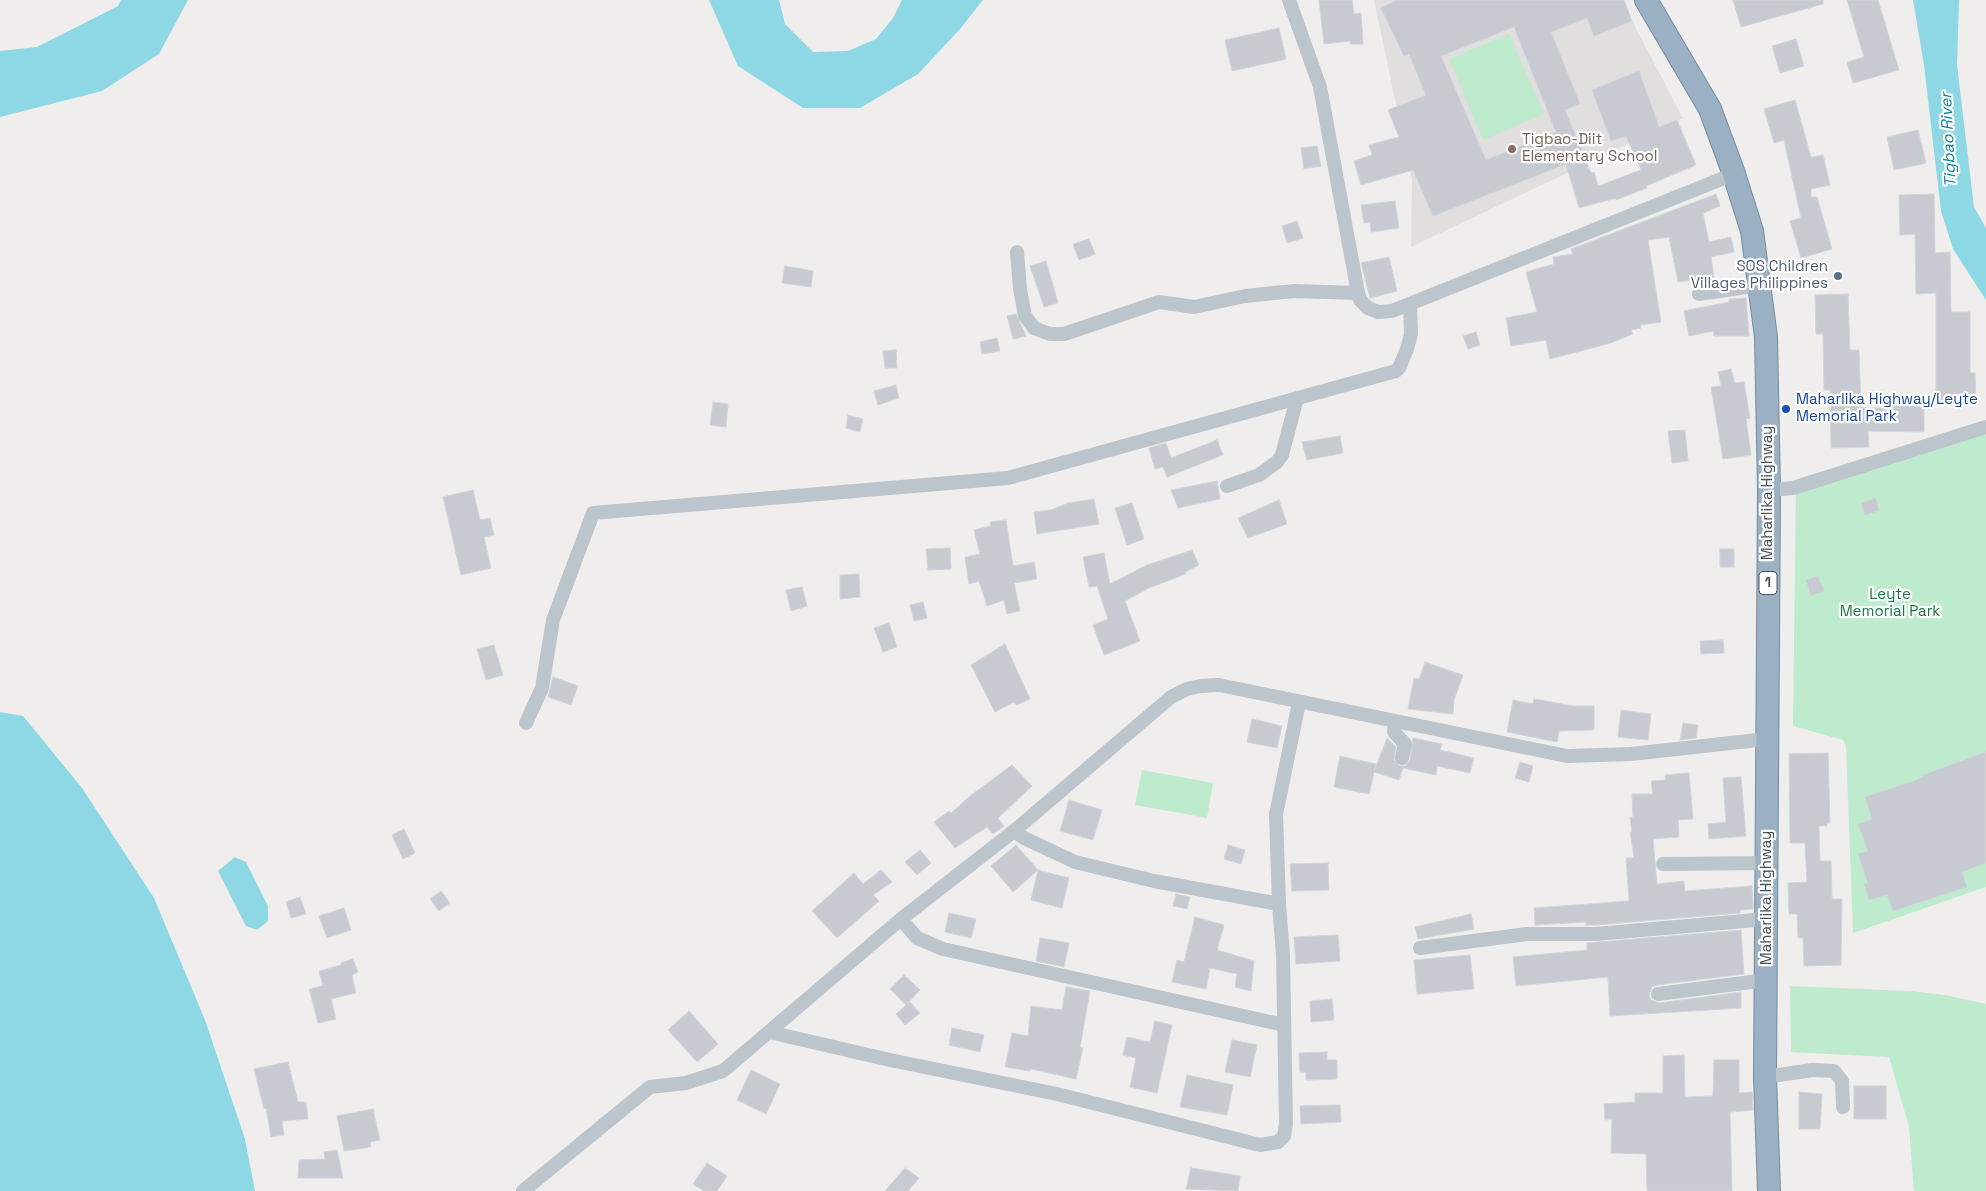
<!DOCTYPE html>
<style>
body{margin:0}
canvas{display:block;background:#f0eded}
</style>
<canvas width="1986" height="1191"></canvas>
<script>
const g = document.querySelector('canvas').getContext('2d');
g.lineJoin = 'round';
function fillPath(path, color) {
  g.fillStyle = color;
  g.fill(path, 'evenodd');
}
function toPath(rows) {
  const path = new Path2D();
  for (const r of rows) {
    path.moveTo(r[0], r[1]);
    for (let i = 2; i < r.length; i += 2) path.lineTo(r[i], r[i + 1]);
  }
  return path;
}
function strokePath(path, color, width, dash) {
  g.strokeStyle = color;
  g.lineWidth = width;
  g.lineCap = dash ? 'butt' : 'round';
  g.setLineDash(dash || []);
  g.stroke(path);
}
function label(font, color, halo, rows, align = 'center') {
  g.font = font + ' "Space Grotesk",sans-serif';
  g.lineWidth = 4.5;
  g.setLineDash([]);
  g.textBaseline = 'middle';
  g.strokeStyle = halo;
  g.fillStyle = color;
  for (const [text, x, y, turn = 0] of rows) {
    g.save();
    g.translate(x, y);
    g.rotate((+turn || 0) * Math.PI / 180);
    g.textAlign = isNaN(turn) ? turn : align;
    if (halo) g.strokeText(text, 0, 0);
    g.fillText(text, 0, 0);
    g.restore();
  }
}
fillPath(toPath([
 [1374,0,1621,0,1683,118,1411,247,1412,180]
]), '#e1dede');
fillPath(toPath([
 [1509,34,1544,114,1483,140,1449,59],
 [1986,425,1986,887,1853,933,1846,746,1843,740,1793,726,1796,480],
 [1142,770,1213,783,1207,818,1135,805],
 [1790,986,1910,991,1945,995,1986,1004,1986,1191,1914,1191,1909,1127,1889,1057,1791,1052]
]), '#beebcd');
fillPath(toPath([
 [121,0,188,0,159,54,102,91,0,117,0,51,37,47,118,6],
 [709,0,779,0,785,24,813,52,848,51,876,39,893,18,902,0,983,0,960,29,918,74,860,108,803,108,738,66],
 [1913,0,1959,0,1957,65,1974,207,1986,228,1986,300,1953,249,1941,211,1924,65],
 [0,712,23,716,82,788,154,898,205,1020,245,1139,255,1191,0,1191],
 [235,857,246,862,268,906,268,921,257,930,246,926,218,871]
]), '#8ed7e5');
const building = toPath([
 [1319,0,1352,0,1354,14,1361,13,1363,44,1350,44,1350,41,1324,44,1319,0],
 [1397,0,1624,0,1632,21,1594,36,1587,18,1551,32,1580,104,1565,110,1591,173,1594,172,1598,186,1641,170,1626,136,1611,141,1592,90,1639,71,1659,127,1677,120,1696,165,1646,186,1647,188,1616,200,1616,198,1579,208,1566,164,1433,216,1413,170,1361,185,1354,161,1372,155,1369,145,1399,137,1388,110,1426,95,1409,54,1404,56,1381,8,1397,0],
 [1514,27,1556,132,1486,160,1441,56,1514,27],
 [1733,0,1823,0,1823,4,1741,27,1733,0],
 [1847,0,1878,0,1899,70,1853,83,1847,62,1864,57,1847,0],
 [1279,28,1286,59,1232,71,1225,40,1279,28],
 [1796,39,1804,66,1780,73,1772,46,1796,39],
 [1795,100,1811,157,1823,155,1830,185,1811,189,1811,197,1817,197,1832,249,1801,258,1790,221,1801,218,1784,140,1774,143,1764,109,1795,100],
 [1918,130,1926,163,1894,170,1887,137,1918,130],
 [1317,146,1321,166,1304,169,1301,148,1317,146],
 [1716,194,1720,206,1703,213,1709,242,1731,237,1734,252,1711,257,1714,278,1678,282,1669,237,1648,240,1661,322,1640,325,1641,328,1631,330,1633,334,1611,343,1550,359,1546,340,1511,346,1506,318,1537,312,1526,272,1554,264,1553,257,1573,254,1571,249,1716,194],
 [1934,194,1935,253,1950,252,1951,312,1970,312,1970,373,1975,373,1976,404,1936,405,1936,293,1916,294,1915,234,1900,235,1899,195,1934,194],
 [1395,201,1399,228,1371,232,1370,222,1364,223,1361,205,1395,201],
 [1297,221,1303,238,1287,243,1282,226,1297,221],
 [1089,239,1095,254,1079,260,1073,244,1089,239],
 [1389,257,1397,291,1370,298,1361,263,1389,257],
 [1046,261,1058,303,1044,307,1030,266,1046,261],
 [785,266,813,271,811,287,782,283,785,266],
 [1848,294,1850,350,1859,350,1861,408,1888,408,1888,397,1924,397,1924,432,1868,431,1869,447,1831,448,1830,390,1824,390,1823,334,1816,334,1815,295,1848,294],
 [1746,298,1749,336,1714,336,1713,331,1689,336,1684,311,1729,302,1729,299,1746,298],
 [1016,314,1026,336,1013,339,1007,316,1016,314],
 [1476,332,1480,345,1468,349,1463,336,1476,332],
 [997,338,1000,351,982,354,980,342,997,338],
 [896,350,897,368,885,368,883,351,896,350],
 [1731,369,1735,383,1744,382,1750,418,1746,419,1751,455,1723,459,1711,387,1721,386,1718,372,1731,369],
 [896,385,899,398,878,405,874,391,896,385],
 [713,402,728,404,726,427,710,425,713,402],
 [848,415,863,419,860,432,846,428,848,415],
 [1685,430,1688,461,1672,463,1668,431,1685,430],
 [1340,436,1343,453,1307,460,1302,442,1340,436],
 [1217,440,1223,455,1167,477,1163,467,1155,469,1149,448,1166,443,1171,458,1217,440],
 [1217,481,1220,499,1178,508,1171,490,1217,481],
 [473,490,480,520,490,518,494,535,484,537,491,568,461,575,443,497,473,490],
 [1876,498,1879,511,1865,515,1861,503,1876,498],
 [1094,499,1099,524,1037,534,1034,512,1051,510,1068,503,1094,499],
 [1279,500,1287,524,1248,538,1238,518,1279,500],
 [1132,503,1144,539,1127,545,1115,508,1132,503],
 [1006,520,1013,566,1034,562,1037,579,1014,583,1020,611,1007,614,1004,600,987,606,979,581,969,584,965,557,980,554,974,530,991,526,990,522,1006,520],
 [950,548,951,569,928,570,926,549,950,548],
 [1720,549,1734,549,1734,567,1720,567,1720,549],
 [1192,550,1199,565,1185,572,1186,574,1149,588,1125,601,1140,641,1104,655,1093,625,1108,619,1097,586,1089,587,1083,557,1104,553,1110,584,1147,565,1192,550],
 [859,574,860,597,840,599,840,575,859,574],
 [1818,576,1824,591,1811,596,1806,580,1818,576],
 [802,587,807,606,791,611,786,590,802,587],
 [923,602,927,618,914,621,910,605,923,602],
 [889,623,897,647,883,652,874,628,889,623],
 [1723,640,1724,653,1701,654,1700,641,1723,640],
 [1005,644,1030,699,1016,705,1014,702,995,712,971,665,1005,644],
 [494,645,503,675,486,680,477,649,494,645],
 [1425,662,1463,675,1454,700,1453,714,1408,709,1414,678,1419,679,1425,662],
 [553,677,578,686,571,705,548,697,553,677],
 [1534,699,1573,706,1594,706,1594,730,1559,731,1557,742,1507,732,1513,700,1533,704,1534,699],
 [1621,710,1651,714,1648,740,1618,737,1621,710],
 [1252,719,1282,726,1277,748,1247,742,1252,719],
 [1683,723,1698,725,1696,738,1680,740,1683,723],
 [1387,738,1396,747,1394,760,1400,766,1405,766,1410,760,1413,738,1442,744,1440,750,1474,758,1470,773,1437,766,1436,775,1403,768,1399,780,1374,772,1387,738],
 [1986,752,1986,863,1962,872,1967,887,1893,911,1887,895,1869,900,1864,884,1868,883,1858,854,1868,851,1858,824,1872,819,1865,797,1914,781,1924,776,1923,775,1986,752],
 [1828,753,1830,823,1827,823,1827,826,1819,826,1820,861,1831,861,1832,899,1842,899,1841,965,1804,966,1803,938,1798,938,1797,914,1789,914,1788,883,1807,882,1805,843,1790,843,1789,754,1828,753],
 [1340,756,1376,764,1369,794,1334,787,1340,756],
 [1520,762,1533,766,1529,782,1515,778,1520,762],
 [1012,765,1032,786,998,818,1004,826,993,834,987,827,955,848,934,822,949,811,951,813,970,796,1012,765],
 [1689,773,1693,819,1678,820,1679,837,1653,839,1657,884,1684,881,1685,891,1752,886,1753,909,1740,910,1740,913,1596,925,1586,925,1586,922,1535,925,1534,908,1629,901,1626,858,1634,858,1630,832,1632,832,1630,817,1633,817,1632,794,1653,794,1651,781,1666,780,1665,775,1689,773],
 [1741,777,1746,836,1709,839,1708,824,1726,822,1723,778,1741,777],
 [1069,800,1102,810,1093,840,1060,831,1069,800],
 [404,829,415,853,403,859,392,835,404,829],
 [1016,845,1038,870,1013,892,991,866,1016,845],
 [1228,845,1245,850,1241,864,1224,859,1228,845],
 [920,850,931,863,917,875,905,862,920,850],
 [1328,863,1329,890,1292,891,1290,864,1328,863],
 [881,870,892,882,873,895,879,901,837,938,812,911,854,873,863,884,881,870],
 [1038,870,1069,878,1062,908,1031,900,1038,870],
 [441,891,450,903,439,911,430,899,441,891],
 [1176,894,1190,897,1187,909,1173,906,1176,894],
 [300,897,306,914,291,918,286,902,300,897],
 [344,908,351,930,327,938,319,916,344,908],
 [949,913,976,919,971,938,945,932,949,913],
 [1471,914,1474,929,1418,939,1415,927,1471,914],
 [1195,917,1224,925,1217,950,1254,961,1251,991,1235,987,1237,974,1210,968,1206,989,1172,982,1177,960,1184,962,1195,917],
 [1741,930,1744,974,1657,985,1652,987,1649,995,1651,1000,1659,1003,1741,992,1741,1008,1610,1016,1608,977,1516,986,1513,957,1587,950,1587,943,1741,930],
 [1338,935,1340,961,1296,964,1294,937,1338,935],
 [1040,938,1069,943,1064,967,1036,961,1040,938],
 [1470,955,1474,989,1417,994,1414,960,1470,955],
 [353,959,358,972,352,975,356,993,331,999,336,1019,318,1023,309,989,323,986,319,971,341,965,341,963,353,959],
 [904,975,920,990,907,1004,910,1002,920,1013,905,1025,896,1014,906,1005,890,989,904,975],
 [1066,987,1090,991,1080,1047,1083,1048,1076,1079,1031,1069,1030,1071,1005,1067,1012,1033,1028,1036,1031,1006,1062,1010,1066,987],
 [1332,999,1334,1020,1311,1022,1310,1001,1332,999],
 [689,1011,718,1044,697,1062,668,1030,689,1011],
 [1155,1021,1172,1025,1157,1093,1130,1087,1136,1058,1123,1055,1127,1037,1150,1042,1155,1021],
 [952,1028,984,1035,980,1052,949,1045,952,1028],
 [1232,1040,1257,1045,1250,1077,1225,1072,1232,1040],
 [1327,1052,1327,1060,1337,1060,1337,1079,1306,1080,1306,1072,1300,1072,1299,1053,1327,1052],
 [1684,1055,1685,1097,1713,1096,1714,1060,1739,1060,1739,1093,1752,1092,1753,1110,1730,1112,1732,1191,1647,1191,1646,1154,1611,1153,1612,1119,1605,1120,1604,1104,1635,1102,1635,1093,1663,1093,1663,1056,1684,1055],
 [288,1062,298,1102,306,1102,308,1119,282,1121,284,1135,271,1137,266,1108,264,1109,254,1069,288,1062],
 [751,1070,780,1084,766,1114,737,1100,751,1070],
 [1187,1075,1233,1085,1227,1115,1180,1107,1187,1075],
 [1854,1086,1886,1086,1886,1119,1854,1119,1854,1086],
 [1799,1092,1822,1094,1820,1129,1799,1129,1799,1092],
 [1340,1105,1341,1122,1301,1124,1300,1106,1340,1105],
 [373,1109,380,1140,370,1142,371,1147,344,1151,337,1116,373,1109],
 [337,1150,343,1178,298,1178,299,1160,325,1159,324,1152,337,1150],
 [707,1163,727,1176,717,1191,704,1191,693,1184,707,1163],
 [905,1168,919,1178,908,1191,885,1191,905,1168],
 [1191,1168,1240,1176,1238,1191,1186,1189,1191,1168]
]);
fillPath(building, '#c7cad0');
strokePath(building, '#d1d4d8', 1);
const trunk = toPath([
 [1646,0,1710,109,1734,174,1752,231,1766,337,1769,490,1765,1077,1769,1191]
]);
strokePath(trunk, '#738da4', 24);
strokePath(toPath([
 [1289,0,1320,87,1358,293,1360,300,1368,308,1378,312,1392,311,1734,174],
 [1017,252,1020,289,1025,316,1034,328,1050,334,1064,334,1159,302,1194,307,1245,296,1294,291,1358,293],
 [1699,294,1760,285],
 [1227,486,1259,475,1277,462,1282,455,1297,398],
 [1769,490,1793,488,1986,427],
 [1395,722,1394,732,1405,744,1402,758],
 [526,723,542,688,553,620,593,513,1008,478,1396,371,1399,368,1407,349,1411,334,1410,304],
 [1014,831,1171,697,1187,689,1200,686,1219,685,1567,756,1631,754,1767,739],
 [1663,864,1768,863],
 [901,919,917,938,943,949,1284,1025],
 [1420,948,1527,934,1596,934,1767,919],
 [1658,994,1767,980],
 [769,1032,890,1060,1057,1094,1260,1145,1278,1142,1284,1136,1286,1124,1283,955,1279,904,1276,814,1299,703],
 [1765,1077,1812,1070,1834,1071,1842,1081,1843,1107],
 [523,1191,650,1087,686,1083,723,1071,901,919,1014,831,1024,838,1075,862,1154,881,1279,904]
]), '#bcc5cb', 14);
strokePath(trunk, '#9bb0c2', 22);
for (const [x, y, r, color] of [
 [1512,149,5,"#8d6e63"],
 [1838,276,5,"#5c6f8a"],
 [1786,409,5,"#1a4fb4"]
]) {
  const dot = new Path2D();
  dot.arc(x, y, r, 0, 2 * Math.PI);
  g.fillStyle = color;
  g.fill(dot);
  strokePath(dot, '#fff', 2);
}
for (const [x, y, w] of [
 [1768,583,18]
]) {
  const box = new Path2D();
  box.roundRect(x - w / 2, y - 11.5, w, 23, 4);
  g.fillStyle = '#fff';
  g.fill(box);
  strokePath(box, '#475159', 1);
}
label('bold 14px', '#475159', null, [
 ["1",1768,583]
]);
label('15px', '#785e54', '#fff', [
 ["Tigbao-Diit",1522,140],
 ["Elementary School",1522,157]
], 'left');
label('15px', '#4e5e75', '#fff', [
 ["SOS Children",1828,267],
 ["Villages Philippines",1828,284]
], 'right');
label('15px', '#164399', '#fff', [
 ["Maharlika Highway/Leyte",1796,400],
 ["Memorial Park",1796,417]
], 'left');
label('15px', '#475159', '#fff', [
 ["Maharlika Highway",1768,493,-90],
 ["Maharlika Highway",1767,898,-90]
]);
label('15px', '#1d7544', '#fff', [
 ["Leyte",1890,595],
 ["Memorial Park",1890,612]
]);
label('italic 16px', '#168196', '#fff', [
 ["Tigbao River",1949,140,-93]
]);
</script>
